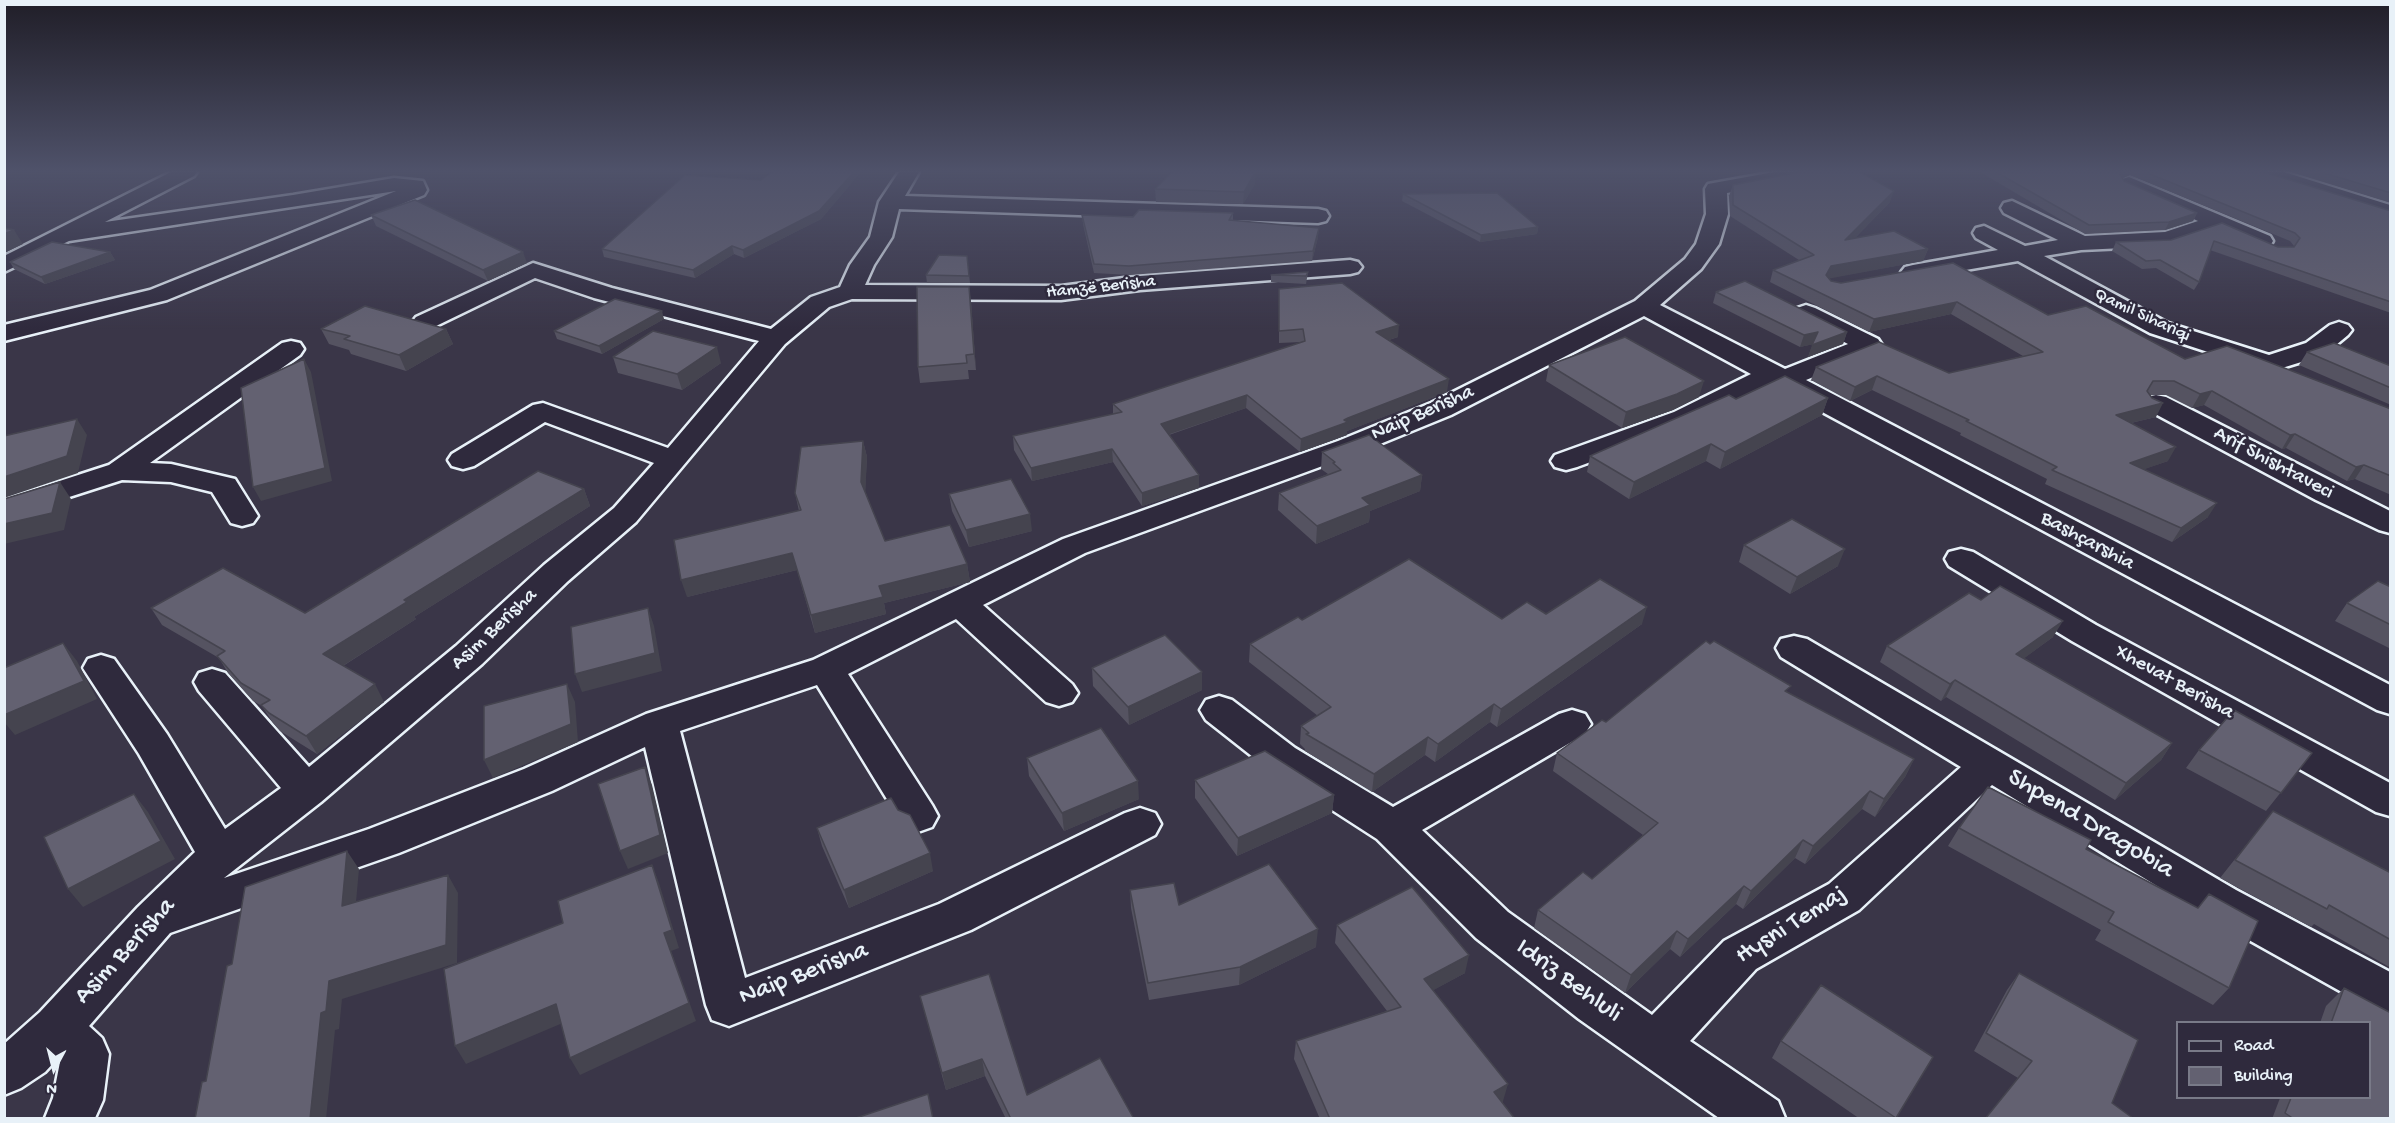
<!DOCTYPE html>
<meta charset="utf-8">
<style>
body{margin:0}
#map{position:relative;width:2395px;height:1123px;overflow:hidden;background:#3a3648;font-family:"Gochi Hand",sans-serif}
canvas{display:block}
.frame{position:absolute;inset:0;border:6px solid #e8f1f8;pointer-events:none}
.legend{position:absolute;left:2176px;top:1021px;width:195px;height:78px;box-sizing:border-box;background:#2f2a3d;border:2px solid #797a88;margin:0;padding:8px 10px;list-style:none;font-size:18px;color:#e8f1f8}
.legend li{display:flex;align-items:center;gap:12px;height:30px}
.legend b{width:30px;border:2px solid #797a88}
.north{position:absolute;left:24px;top:1039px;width:60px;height:60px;-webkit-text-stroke:4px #2f2a3d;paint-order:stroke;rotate:187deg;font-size:16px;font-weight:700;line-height:24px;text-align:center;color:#e8f1f8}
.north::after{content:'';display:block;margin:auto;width:21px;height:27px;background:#e8f1f8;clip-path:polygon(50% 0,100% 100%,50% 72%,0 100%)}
</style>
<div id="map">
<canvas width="2395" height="1123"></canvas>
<div class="frame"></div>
<ul class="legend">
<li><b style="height:8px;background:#2f2a3d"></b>Road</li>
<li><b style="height:16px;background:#636171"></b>Building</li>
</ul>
<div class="north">N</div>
</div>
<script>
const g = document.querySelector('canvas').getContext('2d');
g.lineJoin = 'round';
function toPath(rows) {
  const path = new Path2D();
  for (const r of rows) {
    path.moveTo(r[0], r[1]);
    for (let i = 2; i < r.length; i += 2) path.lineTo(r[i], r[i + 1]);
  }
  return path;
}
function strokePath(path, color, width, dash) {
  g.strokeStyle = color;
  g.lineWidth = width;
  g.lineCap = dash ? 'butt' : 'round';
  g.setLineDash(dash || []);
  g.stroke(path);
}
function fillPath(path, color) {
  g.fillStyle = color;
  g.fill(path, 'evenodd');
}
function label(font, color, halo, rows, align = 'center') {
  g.font = font + ' "Gochi Hand",sans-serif';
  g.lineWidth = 5;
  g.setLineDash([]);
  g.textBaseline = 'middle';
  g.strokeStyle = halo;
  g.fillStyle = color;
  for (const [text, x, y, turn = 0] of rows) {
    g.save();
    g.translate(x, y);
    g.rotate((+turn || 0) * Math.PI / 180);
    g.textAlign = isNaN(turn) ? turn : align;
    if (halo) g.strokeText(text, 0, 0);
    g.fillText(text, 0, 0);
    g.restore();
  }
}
const minor = toPath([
 [171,172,197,172,194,176,105,222,293,195,394,178,423,181,427,190,424,195,167,300,4,341,4,325,150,290,396,191,69,241,4,272,4,256,171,172],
 [899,172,919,172,905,196,1318,209,1326,211,1329,216,1326,221,1318,223,899,209,892,237,874,265,865,285,1061,286,1140,276,1350,260,1358,262,1362,267,1358,272,1350,274,1140,290,1061,300,852,299,829,307,785,344,636,522,568,581,482,664,321,802,224,878,369,829,524,769,646,714,813,660,1063,539,1338,441,1431,403,1635,301,1685,259,1696,244,1706,214,1705,189,1708,184,1774,172,1816,172,1813,176,1806,178,1727,193,1728,214,1719,244,1701,269,1660,305,1785,369,1848,344,1797,318,1793,313,1797,308,1806,305,1815,308,1878,339,1882,345,1878,351,1806,380,2390,685,2390,714,2377,710,1772,385,1694,424,1577,467,1566,470,1555,467,1551,461,1555,455,1674,412,1751,374,1644,316,1451,415,1358,453,1085,553,983,605,1072,684,1078,693,1072,702,1059,706,1046,702,956,619,848,674,932,805,938,816,932,827,918,832,904,827,817,685,680,731,745,978,939,904,1125,813,1140,808,1155,813,1161,824,1155,835,971,930,729,1026,712,1020,706,1005,645,747,552,791,399,853,170,933,89,1026,102,1038,109,1054,103,1100,95,1118,45,1118,53,1098,60,1062,57,1059,45,1072,21,1088,4,1095,4,1044,40,1012,138,907,195,852,139,754,83,668,88,659,101,655,114,659,167,734,225,829,281,788,199,691,194,682,199,673,212,669,225,673,309,767,456,646,544,565,614,508,654,463,545,422,474,466,463,469,452,466,448,460,452,454,533,405,543,403,668,448,759,341,594,298,535,278,434,327,425,330,416,327,412,322,416,317,533,263,612,288,771,329,811,297,840,287,850,265,870,237,879,202,899,172],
 [2253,172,2284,172,2390,205,2390,218,2256,176,2253,172],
 [2129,177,2270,236,2273,241,2270,246,2262,248,2217,230,2167,246,2081,250,2044,256,2168,323,2269,355,2306,343,2330,325,2339,322,2348,325,2352,330,2348,335,2324,355,2269,372,2150,333,2018,261,1913,279,1905,277,1901,272,1905,267,1913,265,1998,250,1976,238,1973,233,1976,228,1984,226,2025,246,2058,240,2004,213,2001,208,2004,203,2012,201,2085,236,2165,232,2198,221,2122,187,2118,183,2122,179,2129,177],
 [291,341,300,343,304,349,300,355,150,463,171,464,235,479,258,516,253,523,242,526,231,523,212,492,171,482,122,480,4,518,4,499,109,465,282,343,291,341],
 [2156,395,2166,397,2390,511,2390,533,2379,530,2316,500,2146,409,2142,403,2146,397,2156,395],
 [1961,549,1973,552,2096,625,2390,783,2390,816,2376,812,2072,641,1949,566,1945,559,1949,552,1961,549],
 [1794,636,1807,639,2236,890,2390,972,2390,1016,2374,1010,2206,916,1992,785,1859,910,1756,969,1690,1041,1778,1101,1785,1118,1719,1118,1579,1019,1476,938,1377,839,1267,768,1206,720,1200,710,1206,700,1219,696,1232,700,1295,748,1393,807,1559,714,1572,710,1585,714,1591,724,1585,734,1422,830,1508,912,1652,1015,1724,941,1829,884,1961,767,1781,657,1776,648,1781,639,1794,636]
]);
strokePath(minor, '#e8f1f8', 5);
fillPath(minor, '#2f2a3d');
fillPath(toPath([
 [772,172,861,172,821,219,744,258,734,254,695,278,604,257,602,249,761,180],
 [1980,172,2264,172,2391,211,2391,313,2210,250,2199,282,2194,290,2156,268,2142,269,2112,251,2116,242,2171,240,2222,223,2278,247,2294,247,2294,246,2290,241,2130,175,2123,178,2124,181,2197,213,2193,221,2165,230,2085,234],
 [2291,172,2391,172,2391,203],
 [1255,184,1243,204,1156,202,1155,189],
 [1733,185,1890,202,1855,238,1928,249,1923,261,1829,278,1831,281,2048,315,2185,359,2391,409,2391,495,2355,479,2347,481,2286,448,2282,449,2204,405,2192,408,2166,395,2150,395,2156,417,2131,423,2168,461,2144,469,2208,517,2172,542,2045,484,2047,479,1960,435,1961,433,1872,390,1850,401,1811,380,1816,367,1949,373,2023,356,1951,314,1869,332,1770,282,1773,270,1799,260,1730,216,1729,196],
 [1403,194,1538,227,1537,234,1480,242,1402,201],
 [1233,213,1233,220,1318,237,1312,261,1130,275,1094,273,1083,224,1082,215,1133,217],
 [371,215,527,263,488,281,376,226],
 [110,252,115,260,45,284,14,269,10,262],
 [967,256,970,283,927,283,926,275],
 [1308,272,1306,284,1271,282,1271,275],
 [1279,289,1398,337,1389,340,1447,392,1347,431,1347,435,1300,452,1246,408,1169,435,1199,475,1199,488,1142,506,1113,462,1032,481,1014,450,1013,436,1113,414,1113,404,1302,342,1279,343],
 [1716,292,1847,332,1843,344,1808,357,1813,344,1800,347,1713,303],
 [971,302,976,370,968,370,969,379,920,383,918,367],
 [664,319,602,354,557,339,554,331],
 [321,329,446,329,453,344,406,371,351,354,349,350,329,344],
 [2307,352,2391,366,2391,405,2299,365],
 [613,357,721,363,682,390,618,373],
 [1549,365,1699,397,1673,410,1622,428,1546,381],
 [1828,398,1822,415,1720,469,1706,461,1629,499,1587,472,1590,456,1736,399],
 [863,441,867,457,865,491,885,541,967,564,970,582,884,603,886,614,815,633,797,570,687,597,799,511,795,493],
 [1322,452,1422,475,1420,491,1370,511,1369,522,1316,544,1278,510,1279,493,1328,474,1321,469],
 [584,489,590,506,414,617,416,619,343,666,384,702,317,754,280,731,273,723,262,706,253,701,228,673,219,658,162,625,151,608,305,613],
 [949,494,1032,531,969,547,952,511],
 [1744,545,1838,566,1790,594,1739,562],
 [2391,587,2391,649,2335,621,2347,603],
 [1981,600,2053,637,2024,658,2172,743,2161,760,2115,800,1946,697,1941,701,1880,662,1887,646],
 [1546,614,1642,624,1497,727,1490,722,1435,762,1425,755,1372,792,1305,751,1305,749,1300,744,1301,726,1318,716,1249,662,1250,644,1302,620,1502,619],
 [1092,668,1202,690,1129,725,1093,686],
 [1788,693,1914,759,1905,777,1875,817,1862,809,1805,864,1795,858,1743,909,1736,904,1680,957,1670,949,1625,993,1534,928,1538,910,1592,879,1643,835,1553,771,1557,753,1606,722],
 [2199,750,2312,753,2266,811,2186,768],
 [1027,758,1139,799,1064,831,1029,776],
 [1195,780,1334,795,1332,813,1237,856,1195,798],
 [898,810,933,871,849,908,822,846,817,828],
 [2273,811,2391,873,2391,968,2314,924,2311,927,2220,878],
 [1959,828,2086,849,2229,988,2213,1005,2095,940,2101,930,1948,846],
 [1130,890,1179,905,1316,947,1239,985,1149,1000,1131,908],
 [1337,925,1465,973,1433,990,1503,1101,1502,1102,1515,1119,1320,1119,1294,1059,1296,1041,1387,1011,1335,943],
 [2019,973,2112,1103,2018,1078,1974,1051,2007,990],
 [2344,988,2391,1013,2391,1119,2272,1119,2280,1098,2370,1098,2370,1023,2320,1023,2326,1006],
 [920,996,1027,1095,1134,1119,1006,1119,985,1076,946,1090],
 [1781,1041,1896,1118,1860,1119,1772,1058]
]), '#555361');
fillPath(toPath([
 [854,172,861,172,821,219,744,258,743,250],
 [1255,172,1255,184,1243,204,1244,192],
 [2124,172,2131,172,2130,175,2116,181,2120,174],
 [1894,191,1890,202,1841,252,1845,240],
 [2197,213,2193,221,2165,230,2169,222],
 [1538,227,1537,234,1480,242,1481,235],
 [1319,228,1318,237,1312,261,1313,251],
 [14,230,23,244,4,253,4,234],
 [732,246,734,254,695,278,693,270],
 [1928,249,1923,261,1827,279,1826,275,1831,266],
 [110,252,115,260,45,284,41,277],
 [523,252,527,263,488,281,483,270],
 [969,287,971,302,976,370,974,354],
 [1957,302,1951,314,1869,332,1874,319],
 [662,311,664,319,602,354,599,346],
 [1399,325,1398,337,1375,344,1376,332],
 [446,329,453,344,406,371,399,355],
 [1818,332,1814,344,1800,347,1804,335],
 [1847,332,1843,344,1808,357,1812,345],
 [717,347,721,363,682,390,677,374],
 [304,359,311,372,332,481,261,501,253,487],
 [1877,376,1872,390,1850,401,1855,387],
 [1449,379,1447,392,1347,431,1347,435,1300,452,1301,439,1344,420],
 [1704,381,1699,397,1673,410,1622,428,1626,412],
 [2212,391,2204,405,2192,408,2200,394],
 [1247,395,1246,408,1161,437,1161,424],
 [1828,398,1822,415,1720,469,1725,452],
 [2163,403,2156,417,2109,428,2116,415],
 [77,419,87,435,78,473,4,498,4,477],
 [2295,434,2286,448,2282,449,2290,435],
 [863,441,867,457,865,499,861,482],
 [1711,444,1706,461,1629,499,1634,482],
 [2176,447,2168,461,2122,477,2130,463],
 [1112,449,1113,462,1032,481,1031,468],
 [2364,465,2355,479,2347,481,2356,467],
 [1199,475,1199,488,1142,506,1142,493],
 [1422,475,1420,491,1370,511,1369,522,1316,544,1317,526,1362,498],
 [60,482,71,499,64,530,4,544,4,524],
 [584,489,590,506,414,617,416,619,333,672,323,654,404,600],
 [2217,503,2208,517,2172,542,2181,528],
 [1030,514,1032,531,969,547,966,530],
 [1845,549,1838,566,1790,594,1797,577],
 [792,553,797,570,687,597,681,580],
 [967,564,970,582,884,603,886,614,815,633,811,615,879,586],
 [1647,607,1642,624,1497,727,1501,709],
 [648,608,654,626,662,671,582,692,575,674],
 [2063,621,2053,637,2007,671,2016,654],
 [63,643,77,661,97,699,15,735,4,722,4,715],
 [1202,672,1202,690,1129,725,1128,707],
 [1955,680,1946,697,1941,701,1950,684],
 [375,684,384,702,317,754,306,736],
 [567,684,575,702,578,742,493,778,484,760],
 [1494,704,1490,722,1435,762,1438,744],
 [1428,737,1425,755,1372,792,1374,774],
 [2172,743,2161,760,2115,800,2126,783],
 [1914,759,1905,777,1875,817,1884,799],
 [645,767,652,785,668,853,628,869,620,851],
 [1138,781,1139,799,1064,831,1062,813],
 [1870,791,1862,809,1805,864,1813,846],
 [134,794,148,812,175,859,83,907,68,889],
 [1334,795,1332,813,1237,856,1238,838],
 [1803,840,1795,858,1743,909,1751,891],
 [347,851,359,869,354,924,342,906],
 [930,853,933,871,849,908,844,890],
 [652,865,659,883,679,948,671,951,696,1021,580,1075,570,1058,664,933],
 [448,875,458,893,457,963,342,999,339,1029,335,1030,326,1119,310,1119,321,1013,329,981],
 [1744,886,1736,904,1680,957,1688,939],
 [1318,929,1316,947,1239,985,1240,967],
 [1677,931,1670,949,1625,993,1631,975],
 [1469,955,1465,973,1421,997,1424,979],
 [556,1004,565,1022,466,1064,455,1046],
 [982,1059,985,1076,946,1090,942,1073],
 [1508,1084,1503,1101,1489,1109,1494,1092]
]), '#45444f');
const building = toPath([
 [772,172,854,172,819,211,743,250,732,246,693,270,602,249,685,175,761,180,772,172],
 [1172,172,1255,172,1244,192,1155,189,1172,172],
 [1799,172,1860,172,1894,191,1845,240,1894,231,1928,249,1831,266,1826,275,1831,281,1841,283,1953,263,2048,315,2086,306,2185,359,2227,346,2391,409,2391,476,2364,465,2356,467,2295,434,2290,435,2212,391,2200,394,2174,381,2153,381,2147,391,2152,398,2163,403,2116,415,2176,447,2130,463,2217,503,2181,528,2052,470,2057,467,1966,421,1969,420,1877,376,1855,387,1816,367,1879,342,1949,373,2043,352,1957,302,1874,319,1773,270,1814,255,1733,205,1733,185,1799,172],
 [1996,172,2124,172,2120,174,2124,181,2197,213,2169,222,2089,225,1996,172],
 [2145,172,2264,172,2391,211,2391,302,2214,241,2199,282,2160,260,2146,261,2116,242,2171,240,2222,223,2278,247,2294,247,2300,238,2295,233,2145,172],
 [2321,172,2391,172,2391,193,2321,172],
 [1497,193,1538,227,1481,235,1403,194,1497,193],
 [415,200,523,252,483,270,371,215,415,200],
 [1139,210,1233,213,1229,220,1319,228,1313,251,1129,266,1094,264,1082,215,1133,217,1139,210],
 [4,228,14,230,4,234,4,228],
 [52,242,110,252,41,277,10,262,52,242],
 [939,255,967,256,969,276,926,275,939,255],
 [1308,272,1306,276,1271,275,1308,272],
 [1745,281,1847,332,1812,345,1818,332,1804,335,1716,292,1745,281],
 [1342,283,1399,325,1376,332,1449,379,1348,418,1344,420,1348,422,1301,439,1247,395,1161,424,1199,475,1142,493,1112,449,1031,468,1013,436,1122,412,1113,404,1305,341,1303,329,1279,331,1279,289,1342,283],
 [917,287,969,287,974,354,966,355,967,363,918,367,917,287],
 [615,299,662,311,599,346,554,331,615,299],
 [365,306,446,329,399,355,344,339,350,336,321,329,365,306],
 [653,331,717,347,677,374,613,357,653,331],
 [1625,337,1704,381,1677,394,1626,412,1549,365,1625,337],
 [2334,343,2391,366,2391,388,2307,352,2334,343],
 [304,359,325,468,253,487,241,388,304,359],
 [1785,376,1828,398,1725,452,1711,444,1634,482,1590,456,1729,395,1736,399,1785,376],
 [77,419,67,456,4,477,4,436,77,419],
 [1369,435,1422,475,1362,498,1370,505,1317,526,1279,493,1341,470,1333,463,1335,462,1322,452,1369,435],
 [863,441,861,482,885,541,950,525,967,564,879,586,883,597,811,615,792,553,681,580,674,540,801,510,795,493,801,447,863,441],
 [538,471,584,489,404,600,407,602,323,654,375,684,306,736,269,713,261,705,270,700,241,683,217,656,225,651,151,608,223,568,305,613,538,471],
 [1011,479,1030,514,966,530,949,494,1011,479],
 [60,482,52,513,4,524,4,499,60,482],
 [1792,519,1845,549,1797,577,1744,545,1792,519],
 [1409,559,1502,619,1527,602,1546,614,1600,579,1647,607,1501,709,1494,704,1438,744,1428,737,1374,774,1306,734,1309,733,1301,726,1331,707,1250,644,1298,617,1302,620,1409,559],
 [2378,581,2391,587,2391,625,2347,603,2378,581],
 [2000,586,2063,621,2016,654,2172,743,2126,783,1955,680,1950,684,1887,646,1969,593,1981,600,2000,586],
 [648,608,655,653,575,674,571,627,648,608],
 [1165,635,1202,672,1128,707,1092,668,1165,635],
 [1706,641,1710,644,1714,641,1791,686,1785,691,1914,759,1884,799,1870,791,1813,846,1803,840,1751,891,1744,886,1688,939,1677,931,1631,975,1538,910,1583,872,1592,879,1658,823,1557,753,1602,720,1606,722,1706,641],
 [63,643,84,681,4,715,4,668,63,643],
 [567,684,571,724,484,760,484,706,567,684],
 [2234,710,2312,753,2281,793,2199,750,2234,710],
 [1101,728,1138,781,1062,813,1027,758,1101,728],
 [1265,751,1334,795,1238,838,1195,780,1265,751],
 [645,767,660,835,620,851,598,784,645,767],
 [1988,787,2091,840,2086,849,2198,908,2209,894,2258,921,2229,988,2108,922,2114,912,1959,828,1988,787],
 [134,794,161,841,68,889,44,837,134,794],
 [891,798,898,810,910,815,930,853,844,890,817,828,891,798],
 [2273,811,2391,873,2391,940,2329,905,2327,909,2235,860,2273,811],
 [347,851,342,906,448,875,446,945,329,981,326,1011,321,1013,310,1119,195,1119,202,1082,206,1081,227,966,232,964,245,887,347,851],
 [1269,864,1318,929,1240,967,1148,983,1130,890,1174,883,1179,905,1269,864],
 [652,865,672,930,664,933,689,1003,570,1058,556,1004,455,1046,444,969,563,923,558,901,652,865],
 [1412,887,1469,955,1424,979,1508,1084,1494,1092,1515,1119,1330,1119,1296,1041,1401,1007,1337,925,1412,887],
 [2019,973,2138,1040,2112,1103,2134,1119,1985,1119,2032,1061,1986,1033,2019,973],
 [989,974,1027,1095,1100,1058,1134,1119,1011,1119,982,1059,942,1073,920,996,989,974],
 [1821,985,1933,1057,1896,1118,1781,1041,1821,985],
 [2344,988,2391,1013,2391,1119,2294,1119,2285,1113,2291,1098,2370,1098,2370,1023,2331,1023,2344,988],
 [928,1094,933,1119,853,1119,928,1094]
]);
fillPath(building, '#636171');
strokePath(building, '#45444f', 1.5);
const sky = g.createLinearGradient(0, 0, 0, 329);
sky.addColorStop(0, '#201e28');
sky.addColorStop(0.52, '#4f526a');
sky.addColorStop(1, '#4f526a00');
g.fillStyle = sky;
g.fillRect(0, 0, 2395, 329);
label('18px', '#e8f1f8', '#2f2a3d', [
 ["Hamzë Berisha",1101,288,-6],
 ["Qamil Sihariqi",2142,316,25]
]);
label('21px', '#e8f1f8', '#2f2a3d', [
 ["Naip Berisha",1423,414,-24],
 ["Arif Shishtaveci",2273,464,28],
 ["Bashçarshia",2087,542,28],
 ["Asim Berisha",495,630,-43],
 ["Xhevat Berisha",2174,683,29]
]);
label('26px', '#e8f1f8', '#2f2a3d', [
 ["Shpend Dragobia",2090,825,31],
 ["Hysni Temaj",1792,926,-32],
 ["Asim Berisha",126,952,-47],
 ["Naip Berisha",804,975,-21],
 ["Idriz Behluli",1568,982,36]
]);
</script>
